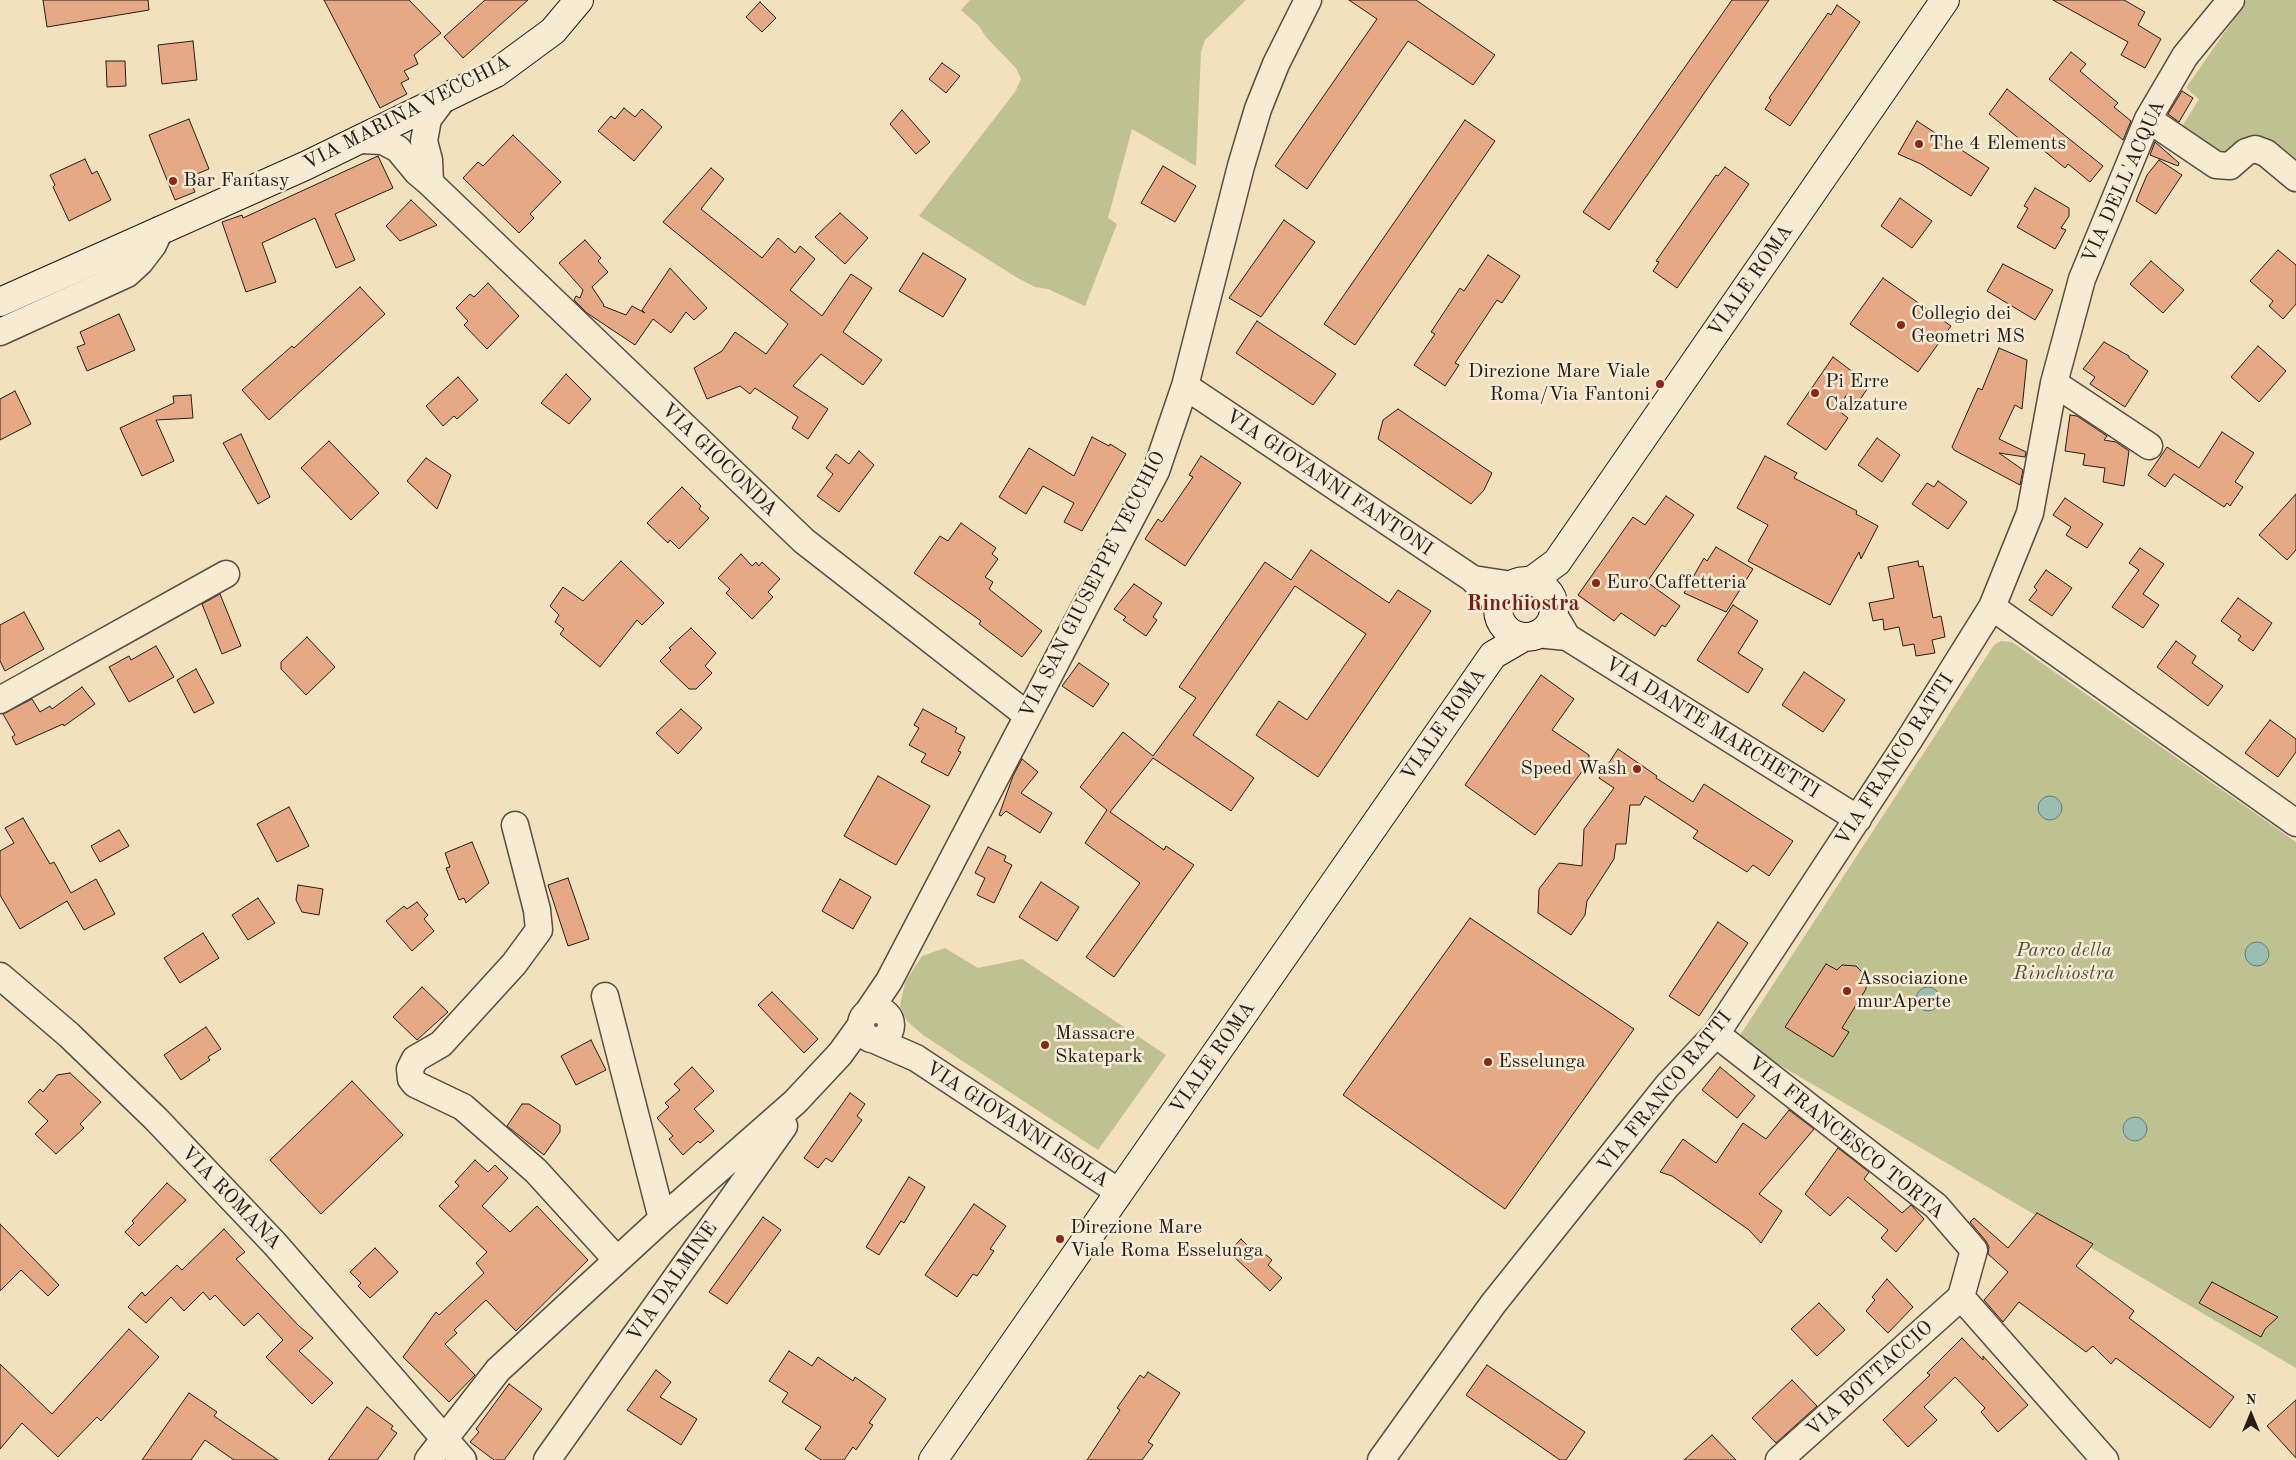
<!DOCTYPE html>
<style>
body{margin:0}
#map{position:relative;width:2296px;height:1460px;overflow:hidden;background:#f3e0bd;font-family:"Old Standard TT",serif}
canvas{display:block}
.north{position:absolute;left:2226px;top:1390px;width:50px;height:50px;-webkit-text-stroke:4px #f7ebd4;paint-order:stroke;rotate:0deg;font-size:14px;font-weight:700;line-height:20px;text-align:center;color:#281c17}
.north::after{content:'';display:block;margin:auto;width:18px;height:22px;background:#281c17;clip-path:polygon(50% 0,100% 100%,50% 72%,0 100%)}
</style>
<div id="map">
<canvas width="2296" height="1460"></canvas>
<div class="north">N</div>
</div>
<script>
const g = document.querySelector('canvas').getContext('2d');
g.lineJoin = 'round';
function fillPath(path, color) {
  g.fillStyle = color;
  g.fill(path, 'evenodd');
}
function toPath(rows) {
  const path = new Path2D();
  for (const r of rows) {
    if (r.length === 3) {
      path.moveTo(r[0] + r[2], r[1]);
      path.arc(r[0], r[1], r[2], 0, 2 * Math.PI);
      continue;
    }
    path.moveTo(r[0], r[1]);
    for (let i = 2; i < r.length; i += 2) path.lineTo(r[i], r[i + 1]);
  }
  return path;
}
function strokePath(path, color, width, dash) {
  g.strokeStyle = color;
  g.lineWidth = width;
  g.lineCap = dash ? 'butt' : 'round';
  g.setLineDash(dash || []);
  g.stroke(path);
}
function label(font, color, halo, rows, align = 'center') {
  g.font = font + ' "Old Standard TT",serif';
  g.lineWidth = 5;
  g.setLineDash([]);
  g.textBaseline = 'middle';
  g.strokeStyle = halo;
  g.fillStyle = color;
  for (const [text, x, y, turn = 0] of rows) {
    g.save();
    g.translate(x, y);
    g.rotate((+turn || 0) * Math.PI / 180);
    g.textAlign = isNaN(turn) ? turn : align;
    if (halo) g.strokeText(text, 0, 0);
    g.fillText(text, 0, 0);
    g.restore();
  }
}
fillPath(toPath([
 [970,0,1246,0,1205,40,1201,52,1196,166,1132,129,1108,218,1117,224,1085,306,1048,289,1035,287,1016,277,919,216,1015,92,1021,79,1016,68,986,37,979,26,961,10],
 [2247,0,2296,0,2296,173,2251,138,2227,160,2178,133,2199,99,2186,88],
 [2001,641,2012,642,2296,842,2296,1368,1737,1040,1994,645],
 [945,948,978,968,1022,959,1166,1055,1098,1150,923,1035,907,1021,900,1006,905,982,922,956]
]), '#bdc290');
const water = toPath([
 [2050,808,12],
 [2257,954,12],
 [1928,999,12],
 [2135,1129,12]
]);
fillPath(water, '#9bbdb1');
strokePath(water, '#6d7d73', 1);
const building = toPath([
 [43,0,148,0,149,10,47,27,43,0],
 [324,0,409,0,441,33,414,55,418,64,404,71,409,79,401,83,407,94,380,108,324,0],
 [485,0,528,0,463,58,444,37,485,0],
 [1349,0,1416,0,1495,55,1473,85,1408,41,1307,189,1275,166,1377,19,1349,0],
 [1732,0,1769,0,1609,230,1583,212,1732,0],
 [2053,0,2124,0,2145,12,2138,25,2161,39,2145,68,2121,55,2128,42,2053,0],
 [760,2,776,18,762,32,746,17,760,2],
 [1837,5,1860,22,1790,126,1765,109,1771,100,1769,98,1828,13,1831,15,1837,5],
 [193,41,197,80,162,84,158,45,193,41],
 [2071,52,2086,64,2080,71,2118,103,2114,107,2131,121,2123,140,2049,79,2071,52],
 [106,61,125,61,126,86,107,87,106,61],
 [942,63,960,76,946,93,929,79,942,63],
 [2007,89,2103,166,2090,182,2068,164,2065,168,2031,140,2027,145,1989,114,2007,89],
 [2182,91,2193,98,2179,122,2168,114,2182,91],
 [624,108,635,117,642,109,662,127,634,161,598,131,611,116,615,119,624,108],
 [902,110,930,142,916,154,890,124,902,110],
 [189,119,209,169,189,177,195,192,175,200,149,135,189,119],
 [1465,120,1495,141,1355,345,1324,324,1465,120],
 [1917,121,1989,168,1971,196,1921,164,1898,154,1917,121],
 [513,135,561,182,530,214,534,218,519,233,463,178,478,162,483,166,513,135],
 [2155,142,2179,163,2178,166,2150,155,2155,142],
 [378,156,393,188,335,214,355,260,336,268,315,218,262,243,276,282,246,292,222,222,242,215,243,218,378,156],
 [85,159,92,174,97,171,111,200,69,221,53,187,55,185,50,175,85,159],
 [2159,160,2182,175,2156,214,2136,201,2147,175,2159,160],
 [1163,166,1196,186,1175,222,1141,203,1163,166],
 [1725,167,1749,184,1677,288,1653,271,1659,262,1656,261,1716,175,1718,176,1725,167],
 [711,168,724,179,701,209,762,258,778,238,795,253,800,246,815,259,790,290,822,316,851,274,872,288,843,332,882,360,863,385,821,354,793,386,828,409,808,439,792,428,798,417,755,388,750,394,740,386,707,399,694,368,722,351,735,332,766,354,788,324,663,222,711,168],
 [2035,188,2069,208,2069,216,2061,228,2066,230,2055,249,2017,227,2028,208,2024,206,2035,188],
 [1900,198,1932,221,1912,248,1881,226,1900,198],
 [411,200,437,225,400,241,386,226,411,200],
 [840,213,868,238,845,264,815,237,840,213],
 [1284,220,1315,242,1261,317,1229,298,1284,220],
 [585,240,601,258,598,261,608,272,592,287,604,305,603,306,626,315,632,306,645,313,642,310,670,268,707,308,694,320,686,312,671,333,653,319,635,345,587,313,574,300,576,296,580,298,583,290,559,263,585,240],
 [2278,250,2296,265,2296,304,2283,319,2269,306,2273,301,2250,281,2278,250],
 [923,253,966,279,943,317,899,291,923,253],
 [1488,255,1520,276,1502,303,1497,300,1455,363,1459,365,1445,386,1414,365,1435,334,1431,332,1460,288,1464,291,1488,255],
 [2151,261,2184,290,2163,313,2130,284,2151,261],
 [2003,264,2053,290,2035,320,1987,291,2003,264],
 [1883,278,1951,326,1918,372,1850,324,1883,278],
 [488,283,519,316,487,349,464,325,468,321,456,308,470,294,474,297,488,283],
 [360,287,385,314,269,420,242,390,292,346,294,348,360,287],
 [119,314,135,350,87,371,77,347,85,344,80,332,119,314],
 [1257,321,1336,374,1313,405,1236,353,1257,321],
 [2104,342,2129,356,2129,358,2148,371,2125,407,2090,384,2095,377,2083,369,2104,342],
 [2258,346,2286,371,2259,402,2231,377,2258,346],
 [1999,348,2027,360,2022,409,2015,405,1999,439,2026,452,2025,457,1999,453,2023,470,2020,485,1954,450,1952,447,1978,388,1982,390,1999,348],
 [1833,357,1870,385,1859,401,1847,394,1838,410,1848,418,1826,450,1787,424,1833,357],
 [566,374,591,399,569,424,541,403,566,374],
 [458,377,478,400,457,419,454,416,443,426,426,406,458,377],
 [15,391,31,424,0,440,0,399,15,391],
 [191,395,193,418,156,420,174,461,142,476,120,428,174,403,173,396,191,395],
 [1398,409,1492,473,1484,490,1471,504,1378,439,1383,420,1398,409],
 [2070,415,2077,416,2107,436,2104,440,2116,442,2129,451,2124,486,2103,482,2105,468,2083,465,2085,454,2065,451,2070,415],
 [2222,432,2254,453,2235,482,2243,487,2230,506,2227,503,2224,507,2174,474,2165,487,2148,475,2167,447,2199,468,2222,432],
 [241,434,270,497,258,504,223,443,241,434],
 [1092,437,1109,446,1110,444,1126,454,1082,531,1064,522,1074,503,1043,486,1026,514,999,497,1029,448,1074,476,1092,437],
 [1877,438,1900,455,1882,482,1858,465,1877,438],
 [329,441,379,493,351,520,301,468,329,441],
 [859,451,874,465,839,512,817,496,833,474,826,468,836,454,849,464,859,451],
 [1201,456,1241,483,1185,566,1145,539,1158,519,1162,522,1193,477,1189,475,1201,456],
 [1765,456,1797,473,1794,478,1857,511,1856,514,1878,526,1861,559,1859,552,1830,605,1748,561,1768,525,1737,508,1765,456],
 [426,458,451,475,437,509,407,481,426,458],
 [1938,481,1967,502,1948,529,1912,504,1927,483,1934,487,1938,481],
 [682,487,701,506,699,509,709,518,679,549,670,540,668,543,647,523,682,487],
 [2296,494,2296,550,2287,560,2259,535,2296,494],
 [1666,496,1694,515,1647,582,1680,606,1665,627,1662,625,1655,636,1621,613,1614,621,1578,595,1633,517,1645,525,1666,496],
 [2065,498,2103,524,2087,548,2066,535,2071,527,2053,515,2065,498],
 [961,523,996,548,992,554,998,559,985,577,993,582,989,589,1042,631,1022,657,979,624,981,621,914,573,940,536,948,541,961,523],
 [1716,547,1753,569,1726,612,1684,593,1704,558,1707,561,1716,547],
 [2140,548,2164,564,2143,594,2159,605,2143,628,2112,607,2139,570,2129,563,2140,548],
 [1311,550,1389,603,1398,590,1431,611,1318,777,1256,735,1279,701,1307,720,1366,634,1295,586,1193,735,1254,778,1231,811,1153,758,1110,812,1164,850,1166,846,1194,865,1114,977,1086,957,1140,883,1085,843,1107,810,1080,787,1123,732,1153,756,1196,698,1179,687,1265,562,1291,580,1311,550],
 [741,554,752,566,756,562,759,566,762,562,780,579,768,592,773,597,752,619,726,593,730,589,718,578,741,554],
 [621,561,664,603,642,625,637,620,600,667,560,634,564,629,555,622,559,615,550,606,563,587,583,601,621,561],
 [1918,561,1919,567,1923,566,1933,618,1941,616,1945,637,1932,640,1935,653,1916,656,1914,644,1903,646,1899,627,1884,630,1883,619,1873,621,1869,603,1894,598,1888,567,1918,561],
 [2046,570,2072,588,2052,616,2029,600,2037,590,2034,587,2046,570],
 [1134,584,1162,603,1153,617,1157,620,1146,636,1123,620,1126,617,1114,609,1134,584],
 [220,594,241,646,222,654,202,604,220,594],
 [2238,598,2272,623,2253,651,2238,640,2241,636,2221,621,2238,598],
 [1733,605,1758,621,1738,653,1763,669,1748,693,1697,660,1733,605],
 [24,612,44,649,5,671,0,661,0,625,24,612],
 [691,628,716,653,705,666,712,673,696,689,689,689,660,661,671,650,669,648,691,628],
 [307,637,335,667,306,695,281,669,281,662,307,637],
 [2176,641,2196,656,2192,663,2223,686,2208,706,2157,667,2176,641],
 [156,646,174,677,129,702,109,667,129,656,131,660,156,646],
 [1079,663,1109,684,1093,707,1062,686,1079,663],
 [196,669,214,703,194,713,177,680,196,669],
 [1804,672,1845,700,1823,732,1782,705,1804,672],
 [1541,675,1574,699,1552,730,1589,755,1589,762,1535,835,1465,785,1541,675],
 [82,687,95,704,64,726,63,724,16,745,12,737,15,735,3,714,32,699,40,712,50,706,52,709,82,687],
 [681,709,702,728,678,754,656,733,681,709],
 [923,709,957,728,955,732,965,737,958,751,961,752,948,776,921,762,926,754,909,745,919,728,914,725,923,709],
 [2270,720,2296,739,2296,752,2278,777,2245,753,2270,720],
 [1618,749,1657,776,1656,778,1693,802,1704,784,1793,841,1769,876,1753,865,1747,872,1693,838,1698,831,1645,796,1640,805,1630,805,1626,844,1616,844,1614,859,1587,901,1585,915,1571,935,1538,913,1539,889,1559,863,1582,866,1584,829,1614,788,1599,778,1618,749],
 [1022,759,1038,772,1021,793,1052,813,1040,833,1006,811,1001,816,999,815,1013,776,1022,759],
 [878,776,930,806,896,865,844,836,878,776],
 [289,807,309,846,277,862,257,824,289,807],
 [23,818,50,864,54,862,71,893,96,879,115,914,84,930,67,901,20,929,0,895,0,851,14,843,5,828,23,818],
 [119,830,129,846,100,862,91,846,119,830],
 [472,842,489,883,466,903,464,898,459,900,446,868,450,867,445,853,472,842],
 [988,847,1006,856,1004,861,1012,865,994,903,977,895,985,878,975,873,988,847],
 [568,878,589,939,568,946,548,885,568,878],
 [840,879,871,897,853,929,822,911,840,879],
 [1041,882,1079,907,1057,941,1019,917,1041,882],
 [298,885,323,889,319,915,302,912,296,900,298,885],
 [258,898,275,923,248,940,232,915,258,898],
 [417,902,428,915,424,919,434,931,412,951,386,921,404,906,407,909,417,902],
 [1470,918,1634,1029,1505,1209,1343,1095,1470,918],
 [1718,922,1748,943,1699,1016,1669,996,1718,922],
 [203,933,219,958,180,983,164,958,203,933],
 [1826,964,1837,970,1842,965,1856,966,1864,974,1866,980,1866,989,1842,1028,1849,1032,1833,1057,1785,1027,1826,964],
 [422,987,448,1012,417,1040,393,1017,422,987],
 [772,992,818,1039,804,1053,758,1005,772,992],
 [206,1027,221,1049,208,1057,210,1060,181,1080,164,1055,206,1027],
 [591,1040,606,1070,576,1085,561,1056,591,1040],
 [692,1067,714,1091,694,1109,714,1131,700,1143,698,1141,683,1155,669,1139,673,1136,657,1118,669,1107,665,1103,680,1090,674,1084,692,1067],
 [1720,1067,1755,1096,1737,1118,1702,1090,1720,1067],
 [70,1073,101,1102,80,1124,84,1128,56,1154,35,1134,48,1121,28,1102,40,1089,43,1092,57,1075,70,1073],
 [352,1081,403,1135,321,1214,270,1160,352,1081],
 [850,1093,865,1104,857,1116,862,1120,832,1162,826,1158,818,1168,804,1158,850,1093],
 [522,1104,529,1104,560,1125,560,1132,544,1155,507,1126,522,1104],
 [1789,1110,1814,1129,1759,1194,1782,1211,1761,1243,1749,1230,1672,1176,1660,1172,1683,1139,1716,1163,1743,1123,1766,1139,1789,1110],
 [1838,1148,1869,1172,1864,1179,1902,1213,1911,1205,1924,1219,1896,1252,1881,1238,1888,1230,1848,1197,1830,1216,1805,1194,1838,1148],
 [475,1160,488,1172,495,1165,508,1178,482,1206,510,1232,537,1206,588,1260,516,1331,486,1300,454,1330,457,1333,445,1344,475,1375,449,1402,403,1357,436,1312,439,1315,484,1273,476,1263,487,1252,439,1206,459,1186,455,1182,475,1160],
 [909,1177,925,1187,904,1223,901,1221,879,1255,866,1247,909,1177],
 [167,1183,186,1200,139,1246,125,1232,134,1223,132,1221,167,1183],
 [974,1204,1006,1226,990,1249,994,1251,977,1276,973,1274,957,1297,925,1275,974,1204],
 [2037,1213,2093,1244,2076,1266,2134,1311,2129,1318,2234,1397,2210,1428,2116,1358,2111,1364,2093,1346,2086,1352,2019,1302,2003,1322,1984,1300,2008,1272,1988,1254,1989,1247,1986,1241,1970,1222,1974,1218,2008,1248,2037,1213],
 [763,1217,781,1230,727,1304,709,1292,763,1217],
 [0,1224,59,1285,48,1296,21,1270,0,1291,0,1224],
 [224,1229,245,1252,236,1259,298,1325,313,1338,299,1351,333,1383,312,1404,266,1357,283,1340,258,1313,244,1326,215,1295,210,1300,203,1292,184,1311,171,1297,146,1323,128,1307,142,1292,145,1296,177,1265,182,1270,224,1229],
 [1241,1239,1253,1251,1257,1247,1272,1260,1268,1265,1282,1278,1270,1291,1229,1252,1241,1239],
 [375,1248,398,1272,370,1298,358,1286,361,1283,350,1272,375,1248],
 [1887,1279,1913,1307,1888,1333,1866,1311,1875,1300,1872,1297,1887,1279],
 [2212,1282,2278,1317,2265,1329,2261,1337,2199,1303,2212,1282],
 [1819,1303,1845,1330,1817,1356,1791,1329,1819,1303],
 [129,1329,159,1357,101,1421,97,1417,58,1457,22,1423,0,1449,0,1364,52,1414,129,1329],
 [1962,1338,1983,1360,1983,1356,2028,1405,1998,1432,1981,1412,1985,1408,1955,1377,1924,1407,1937,1420,1908,1447,1883,1420,1930,1375,1927,1373,1962,1338],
 [789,1351,812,1366,818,1357,853,1381,855,1377,886,1399,869,1423,873,1425,856,1450,853,1447,844,1460,821,1460,805,1449,821,1427,782,1402,788,1393,769,1381,789,1351],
 [1487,1365,1585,1432,1566,1460,1560,1460,1466,1395,1487,1365],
 [656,1370,671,1382,660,1397,697,1419,681,1445,627,1410,656,1370],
 [1148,1372,1180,1393,1148,1442,1153,1445,1142,1460,1087,1460,1120,1410,1117,1408,1140,1375,1144,1378,1148,1372],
 [1792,1380,1817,1406,1776,1443,1752,1418,1792,1380],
 [509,1384,542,1409,504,1460,494,1460,470,1442,479,1432,476,1429,509,1384],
 [189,1393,217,1412,214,1416,278,1460,234,1460,205,1440,191,1460,142,1460,189,1393],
 [2296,1400,2296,1458,2267,1426,2296,1400],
 [367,1407,393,1426,391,1429,397,1433,377,1460,328,1460,367,1407],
 [1712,1435,1736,1460,1684,1460,1712,1435]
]);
fillPath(building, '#e6a986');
strokePath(building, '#281c17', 1);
const street = toPath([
 [2148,119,2216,165,2230,166,2246,152,2255,149,2266,153,2296,178],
 [359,140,383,141,398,149,417,172,430,183,804,541,1027,715],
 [430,183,429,160,424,141,428,119,443,99],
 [0,332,127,274,140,262,153,245,160,230],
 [2054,383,2149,446],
 [1185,386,1473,579,1498,607],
 [1473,579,1512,585],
 [1992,607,2296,823],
 [1553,613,1567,637],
 [1537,634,1567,637,1858,819],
 [0,700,226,574],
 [515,825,537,910,539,930,514,964,441,1044,415,1059,410,1069,411,1079,415,1084,463,1107,536,1171,617,1260],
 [0,976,69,1035,156,1119,275,1244,463,1460],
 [605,996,662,1219],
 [876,1025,15],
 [868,1012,889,981,1156,471,1185,386,1241,166,1258,109,1276,64,1308,0],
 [1716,1034,1936,1206,1974,1250,1961,1297],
 [877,1041,916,1058,1119,1192],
 [1961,1297,2105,1460],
 [428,1460,498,1370,662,1219,795,1102,840,1054,861,1025],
 [547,1460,784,1126],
 [1381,1460,1493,1304,1667,1086,1716,1034,1909,740,1992,607,2030,513,2054,383,2082,279,2148,119,2185,56,2231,0],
 [1779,1460,1961,1297]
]);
const secondary = toPath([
 [0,302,305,166,496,73,553,31,579,0],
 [1526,609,28],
 [1530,582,1557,562,1945,0],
 [933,1460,1493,655,1524,637]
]);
strokePath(street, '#5b4d40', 29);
strokePath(secondary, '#281c17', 30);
strokePath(street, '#f7ebd4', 26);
strokePath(secondary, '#f7ebd4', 28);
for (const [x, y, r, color] of [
 [1919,144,5,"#8f2418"],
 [173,181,5,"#8f2418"],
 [1901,325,5,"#8f2418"],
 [1660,384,5,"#8f2418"],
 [1815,393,5,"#8f2418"],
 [1596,583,5,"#8f2418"],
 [1637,769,5,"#8f2418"],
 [1847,991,5,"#8f2418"],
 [1045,1045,5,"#8f2418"],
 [1488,1062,5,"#8f2418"],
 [1060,1239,5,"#8f2418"]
]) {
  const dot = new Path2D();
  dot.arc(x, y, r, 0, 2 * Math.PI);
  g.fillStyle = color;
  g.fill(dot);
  strokePath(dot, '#f7ebd4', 2);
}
label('20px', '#281c17', '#f7ebd4', [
 ["VIA MARINA VECCHIA",407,113,-27],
 ["VIA DELL'ACQUA",2124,182,-66],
 ["VIALE ROMA",1751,281,-55],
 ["VIA GIOCONDA",719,460,44],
 ["VIA GIOVANNI FANTONI",1329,483,34],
 ["VIA SAN GIUSEPPE VECCHIO",1093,585,-63],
 ["VIALE ROMA",1444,725,-55],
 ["VIA DANTE MARCHETTI",1712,728,32],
 ["VIA FRANCO RATTI",1895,760,-57],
 ["VIALE ROMA",1213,1058,-55],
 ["VIA FRANCO RATTI",1665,1092,-51],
 ["VIA GIOVANNI ISOLA",1017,1125,33],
 ["VIA FRANCESCO TORTA",1846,1138,39],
 ["VIA ROMANA",231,1198,46],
 ["VIA DALMINE",673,1282,-55],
 ["VIA BOTTACCIO",1870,1379,-42]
]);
label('20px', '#281c17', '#f7ebd4', [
 ["The 4 Elements",1929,144],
 ["Bar Fantasy",183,181],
 ["Collegio dei",1911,314],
 ["Geometri MS",1911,337],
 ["Direzione Mare Viale",1650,372,"right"],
 ["Roma/Via Fantoni",1650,395,"right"],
 ["Pi Erre",1825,382],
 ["Calzature",1825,405],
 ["Euro Caffetteria",1606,583],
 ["Speed Wash",1627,769,"right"],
 ["Associazione",1857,979],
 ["murAperte",1857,1002],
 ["Massacre",1055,1034],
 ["Skatepark",1055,1057],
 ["Esselunga",1498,1062],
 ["Direzione Mare",1070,1228],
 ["Viale Roma Esselunga",1070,1251]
], 'left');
label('italic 20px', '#554e3b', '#f7ebd4', [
 ["Parco della",2064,951],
 ["Rinchiostra",2064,974]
]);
label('bold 22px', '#7a1f14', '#f7ebd4', [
 ["Rinchiostra",1523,604]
]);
</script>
